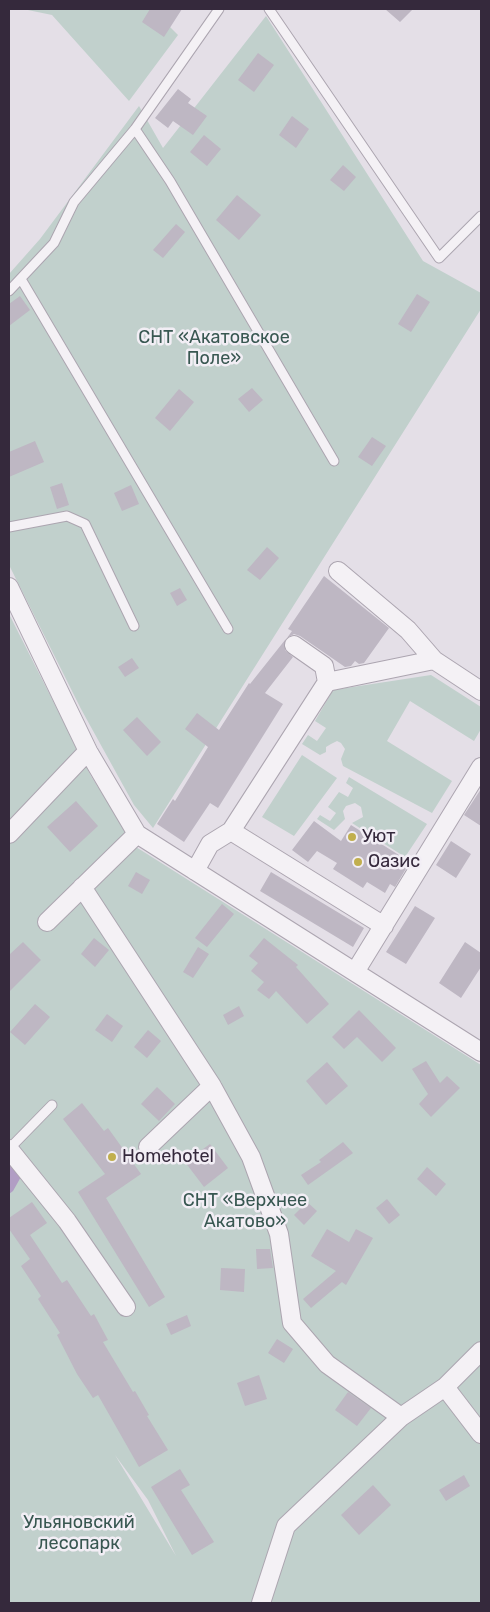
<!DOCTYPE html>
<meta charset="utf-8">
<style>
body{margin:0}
#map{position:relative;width:490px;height:1612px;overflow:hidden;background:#e4dfe7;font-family:Rubik,sans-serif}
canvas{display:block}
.frame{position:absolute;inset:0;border:10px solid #35293c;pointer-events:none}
</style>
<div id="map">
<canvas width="490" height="1612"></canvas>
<div class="frame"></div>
</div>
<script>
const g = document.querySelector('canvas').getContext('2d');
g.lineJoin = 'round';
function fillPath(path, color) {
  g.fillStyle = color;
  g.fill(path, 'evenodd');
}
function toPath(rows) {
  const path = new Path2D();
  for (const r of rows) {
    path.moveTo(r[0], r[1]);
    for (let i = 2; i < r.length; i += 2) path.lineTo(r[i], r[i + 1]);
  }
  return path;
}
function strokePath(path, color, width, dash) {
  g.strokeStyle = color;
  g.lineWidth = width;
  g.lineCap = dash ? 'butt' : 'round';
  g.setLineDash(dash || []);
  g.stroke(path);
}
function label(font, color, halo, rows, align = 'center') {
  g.font = font + ' Rubik,sans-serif';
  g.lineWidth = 5;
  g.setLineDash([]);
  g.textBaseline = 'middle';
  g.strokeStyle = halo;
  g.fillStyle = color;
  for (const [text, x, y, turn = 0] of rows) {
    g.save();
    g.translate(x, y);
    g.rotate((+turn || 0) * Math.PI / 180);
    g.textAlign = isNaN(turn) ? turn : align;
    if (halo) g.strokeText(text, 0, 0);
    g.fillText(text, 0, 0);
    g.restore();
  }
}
fillPath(toPath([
 [23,9,152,9,178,35,129,101,52,15],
 [266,16,423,261,481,293,481,309,153,828,134,805,81,709,9,565,9,274,40,239,139,106,163,148],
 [9,614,91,776,136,847,481,1065,481,1603,9,1603],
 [115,1455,148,1500,176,1556],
 [431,675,481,707,481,729,474,741,410,701,387,741,452,781,432,813,343,766,341,759,345,749,341,743,337,741,331,744,326,747,326,752,320,755,302,744,308,735,317,741,326,728,315,721,333,690],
 [302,755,337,778,294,836,262,817],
 [349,777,427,824,405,857,352,823,363,817,361,807,355,803,346,806,343,811,345,819,334,830,317,819,320,815,330,821,336,813,328,807,339,792,348,797,353,788,346,783]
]), '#c1d0cc');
fillPath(toPath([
 [9,1159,22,1175,13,1191,9,1194]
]), '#b19dc4');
fillPath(toPath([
 [150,9,182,9,164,37,142,22],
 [385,9,413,9,400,22],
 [258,53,274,65,254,92,238,80],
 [178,89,191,99,188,103,207,116,193,135,173,121,168,128,155,118],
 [292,116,309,129,296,148,279,135],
 [204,135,221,149,207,166,190,152],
 [343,165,356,177,344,191,330,180],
 [237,195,261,215,239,240,216,220],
 [176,224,185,232,163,258,153,250],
 [417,294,430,302,411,332,398,324],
 [20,296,30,310,9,326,9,304],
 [252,388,263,400,249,412,238,399],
 [179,389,194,402,170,431,155,418],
 [372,437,386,446,372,466,358,457],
 [35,441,44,462,9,477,9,452],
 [62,483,69,505,57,509,50,487],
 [131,485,139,504,122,511,114,493],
 [267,547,279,558,260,580,247,570],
 [324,576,389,628,364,663,359,664,355,661,351,666,345,667,300,636,294,634,287,638,292,631,288,629],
 [180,588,187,600,177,606,170,593],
 [285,640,285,650,293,657,265,693,283,704,218,808,210,803,184,842,157,824,173,799,175,801,208,747,185,729,197,713,219,730,249,683,250,684],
 [132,658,139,668,125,677,118,667],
 [137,717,161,742,147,756,123,730],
 [481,789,481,826,464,815],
 [76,801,98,826,70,852,47,827],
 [314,821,341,841,351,825,410,862,395,887,390,884,385,893,367,882,363,888,333,869,337,863,317,851,308,862,292,850],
 [451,841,471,854,456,878,436,865],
 [136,872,150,880,142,894,128,886],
 [271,872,364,928,353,947,260,891],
 [222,904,234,914,207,947,195,938],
 [415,906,435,918,406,964,386,952],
 [94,938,109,950,95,967,81,954],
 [264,938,298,965,296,967,329,1004,307,1024,276,991,269,999,257,990,264,982,251,971,258,963,249,956],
 [23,942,41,960,9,992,9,955],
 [465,942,481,953,481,967,461,998,439,983],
 [198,947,209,954,193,978,183,972],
 [35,1004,50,1017,25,1045,10,1032],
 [239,1006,244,1016,228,1025,223,1015],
 [359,1010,396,1048,382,1062,357,1037,344,1049,332,1037],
 [107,1014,123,1026,112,1042,95,1030],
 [148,1030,161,1041,147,1058,134,1047],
 [426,1061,440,1083,447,1076,460,1088,431,1117,419,1104,428,1094,412,1069],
 [327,1062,348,1086,326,1105,306,1081],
 [157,1087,175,1104,159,1121,141,1104],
 [82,1103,104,1131,108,1128,141,1174,106,1198,165,1297,149,1307,78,1192,105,1174,63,1119],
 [343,1142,353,1153,308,1185,301,1175,321,1162,319,1160],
 [210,1144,228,1168,204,1187,185,1162],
 [427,1167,446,1184,436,1196,417,1179],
 [387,1199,400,1215,389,1224,376,1208],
 [32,1202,47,1223,30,1235,62,1283,67,1280,91,1316,94,1314,108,1340,103,1342,133,1392,135,1391,149,1415,147,1416,168,1450,139,1467,98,1395,93,1398,77,1374,57,1335,60,1333,38,1299,41,1296,21,1266,30,1259,9,1229,9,1218],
 [307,1202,317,1211,304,1225,294,1215],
 [327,1229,349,1242,356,1229,373,1238,346,1285,342,1282,311,1308,303,1299,336,1271,311,1256],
 [256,1249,270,1249,273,1268,257,1269],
 [221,1268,245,1269,244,1292,220,1290],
 [187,1315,191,1326,171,1335,166,1324],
 [277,1339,293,1349,284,1363,268,1353],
 [259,1375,267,1399,245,1406,237,1383],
 [348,1392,371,1408,357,1426,335,1410],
 [180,1469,190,1485,181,1490,214,1542,192,1555,151,1487],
 [464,1475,470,1486,446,1501,439,1490],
 [373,1485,391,1505,359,1535,341,1515]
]), '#beb7c3');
const lane = toPath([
 [269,9,439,258,481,216],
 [135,129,170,181,334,461],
 [21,279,228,629],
 [9,291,54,243,74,202,135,129,219,9],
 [9,527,67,516,85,524,134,626],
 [9,1149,52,1105]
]);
const street = toPath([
 [338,571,408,630,434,660,481,691],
 [9,587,88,751,137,834,481,1052],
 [294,645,324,666,327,682],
 [231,831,327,682,434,660],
 [9,834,88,751],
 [195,871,210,844,231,831,384,926],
 [82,887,212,1086,251,1157,279,1234,292,1323,327,1364,401,1417],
 [47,922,137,834],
 [355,972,481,767],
 [148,1147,212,1086],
 [9,1149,67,1221,126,1307],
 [445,1387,481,1434],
 [261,1603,286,1526,401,1417,445,1387,481,1351]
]);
strokePath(lane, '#aca5b0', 11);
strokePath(street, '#aca5b0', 20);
strokePath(lane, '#f4f1f5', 9);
strokePath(street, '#f4f1f5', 18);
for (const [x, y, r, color] of [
 [352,837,5,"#c1af4e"],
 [358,862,5,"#c1af4e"],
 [112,1157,5,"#c1af4e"]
]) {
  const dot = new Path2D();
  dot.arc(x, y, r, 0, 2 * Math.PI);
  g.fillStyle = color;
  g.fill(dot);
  strokePath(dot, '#f2eef5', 2);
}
label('18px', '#385751', '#f2eef5', [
 ["СНТ «Акатовское",214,338],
 ["Поле»",214,359],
 ["СНТ «Верхнее",245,1201],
 ["Акатово»",245,1222],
 ["Ульяновский",79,1523],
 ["лесопарк",79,1544]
]);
label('18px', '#35293c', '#f2eef5', [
 ["Уют",362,837],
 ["Оазис",368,862],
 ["Homehotel",122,1157]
], 'left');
</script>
